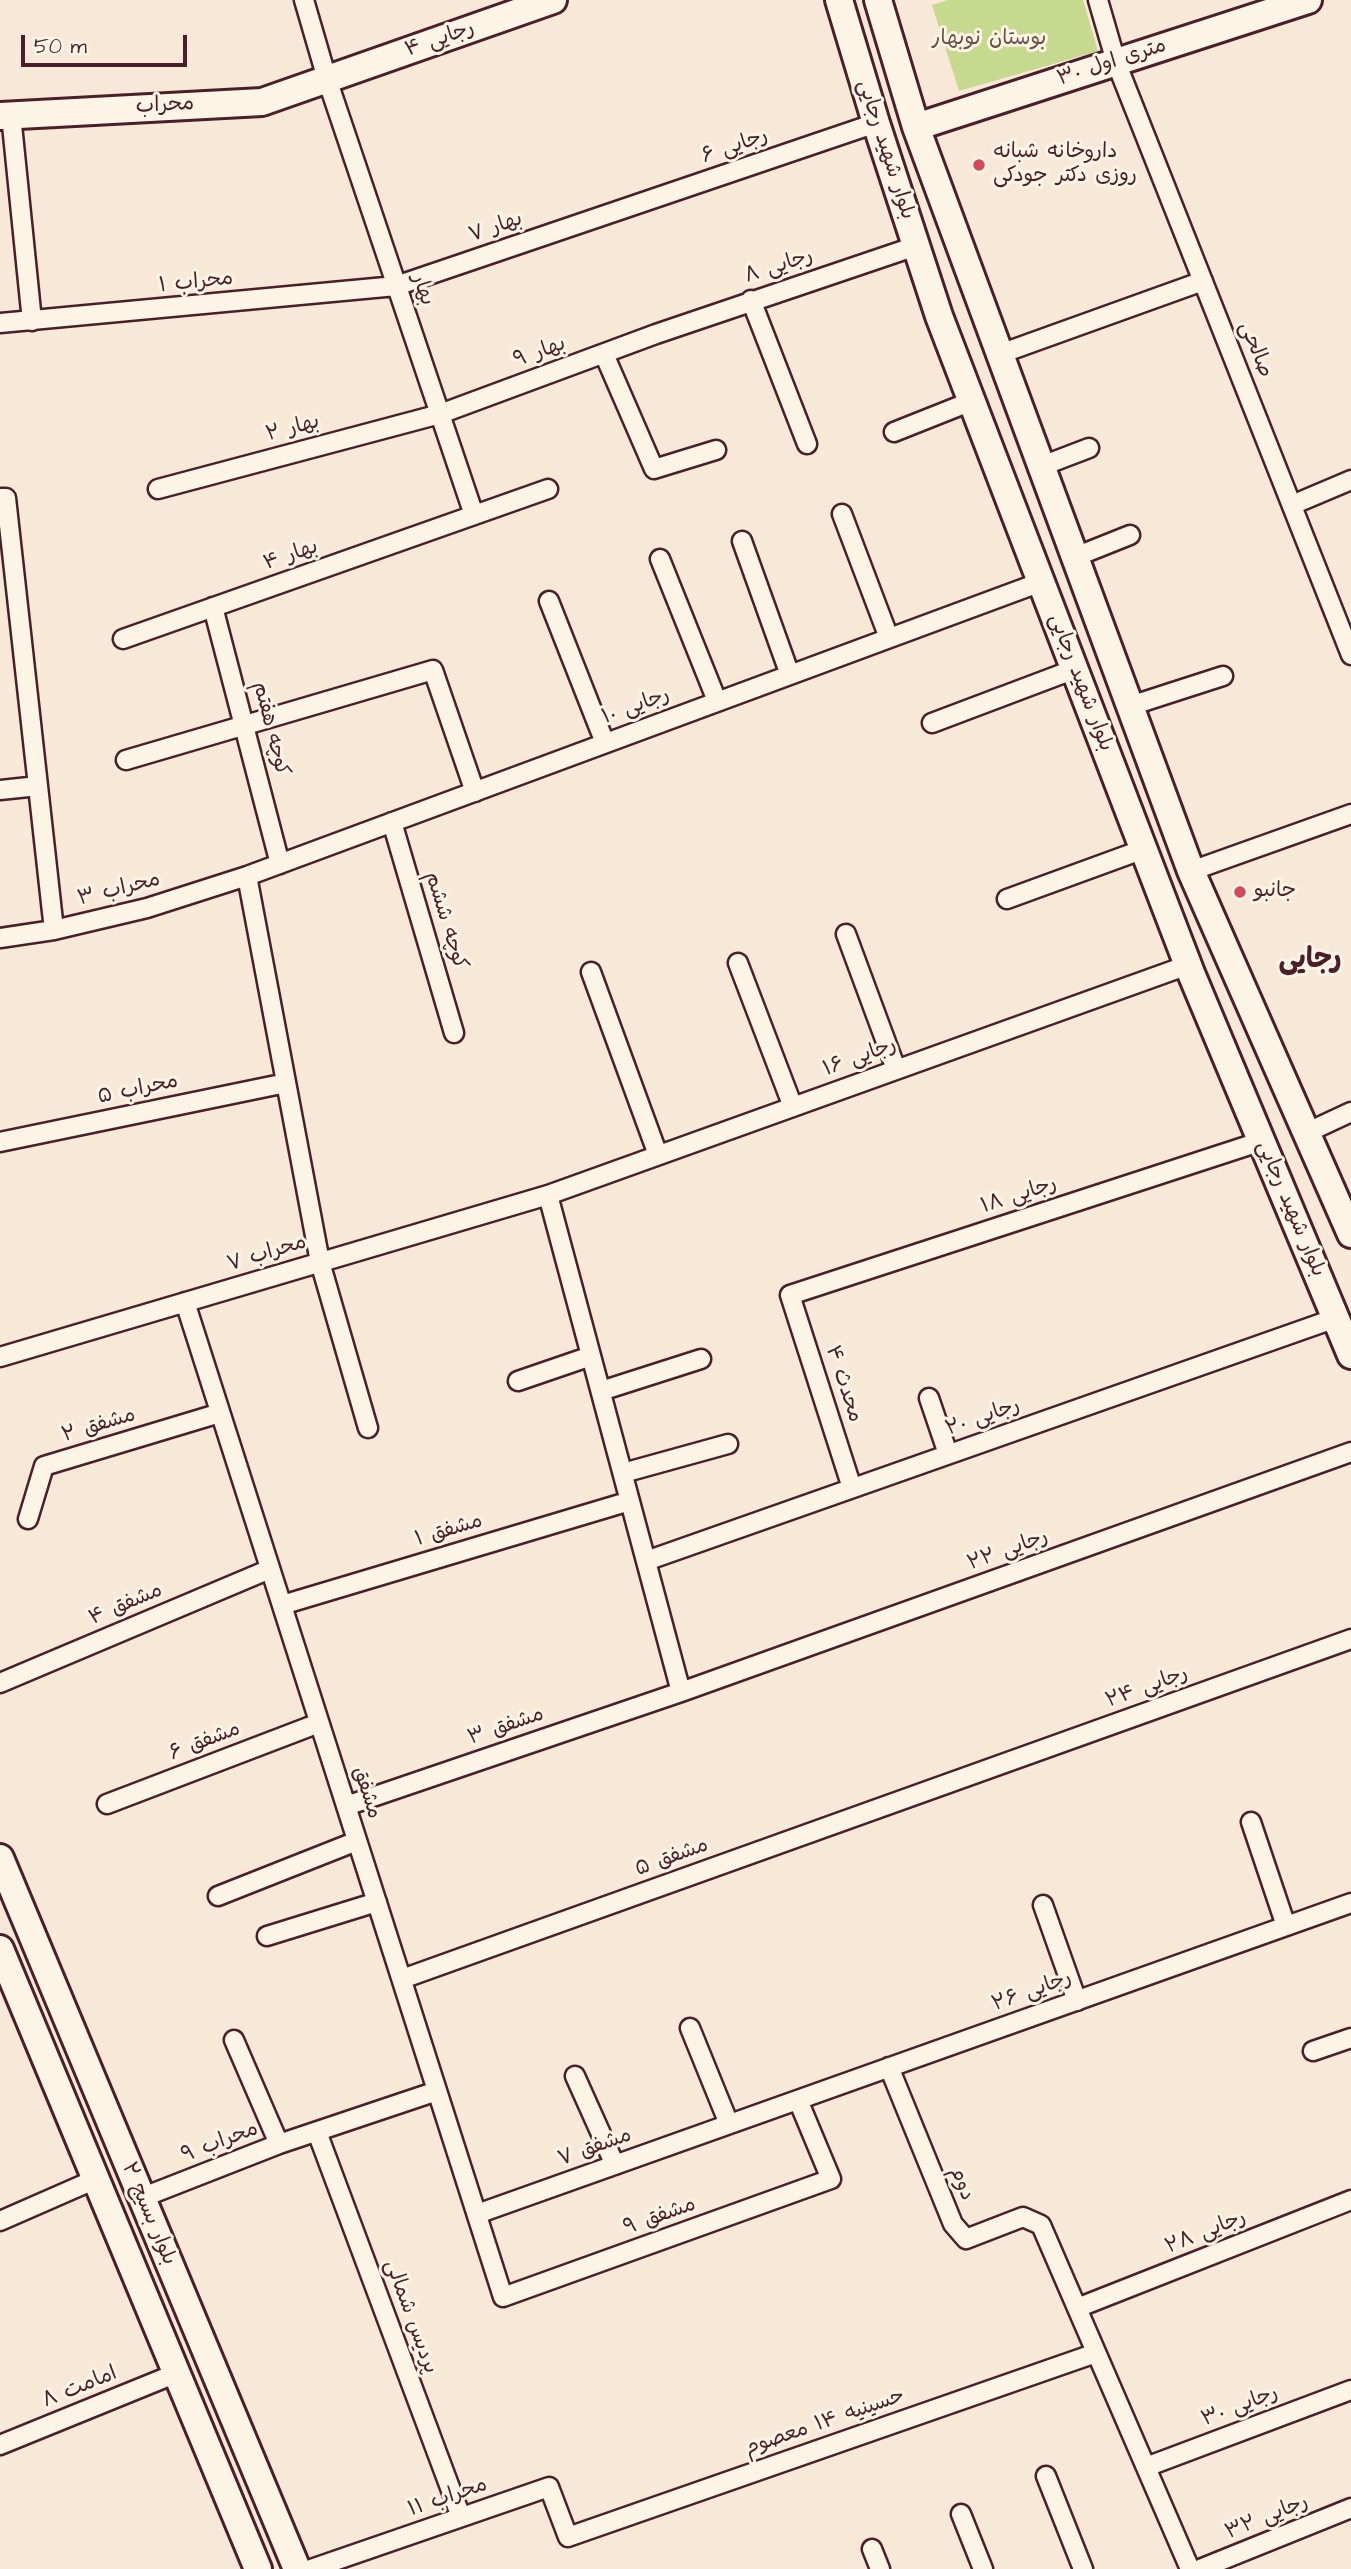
<!DOCTYPE html>
<meta charset="utf-8">
<style>
body{margin:0}
#map{position:relative;width:1351px;height:2569px;overflow:hidden;background:#f8e8d7;font-family:"Architects Daughter",sans-serif}
canvas{display:block}
.scale{position:absolute;left:21px;top:35px;width:166px;height:32px;box-sizing:border-box;border:4px solid #4a1f2b;border-top:0;padding-left:9px;font-size:21px;line-height:24px;white-space:nowrap;color:#4a1f2b;-webkit-text-stroke:5px #fcf5e5;paint-order:stroke}
</style>
<div id="map">
<canvas width="1351" height="2569"></canvas>
<div class="scale">50 m</div>
</div>
<script>
const g = document.querySelector('canvas').getContext('2d');
g.lineJoin = 'round';
function fillPath(path, color) {
  g.fillStyle = color;
  g.fill(path, 'evenodd');
}
function toPath(rows) {
  const path = new Path2D();
  for (const r of rows) {
    path.moveTo(r[0], r[1]);
    for (let i = 2; i < r.length; i += 2) path.lineTo(r[i], r[i + 1]);
  }
  return path;
}
function strokePath(path, color, width, dash) {
  g.strokeStyle = color;
  g.lineWidth = width;
  g.lineCap = dash ? 'butt' : 'round';
  g.setLineDash(dash || []);
  g.stroke(path);
}
function label(font, color, halo, rows, align = 'center') {
  g.font = font + ' "Architects Daughter","Playpen Sans Arabic",sans-serif';
  g.lineWidth = 6;
  g.setLineDash([]);
  g.textBaseline = 'middle';
  g.strokeStyle = halo;
  g.fillStyle = color;
  for (const [text, x, y, turn = 0] of rows) {
    g.save();
    g.translate(x, y);
    g.rotate((+turn || 0) * Math.PI / 180);
    g.textAlign = isNaN(turn) ? turn : align;
    if (halo) g.strokeText(text, 0, 0);
    g.fillText(text, 0, 0);
    g.restore();
  }
}
fillPath(toPath([
 [948,0,1083,0,1098,51,959,91,932,5]
]), '#c6d98e');
const street = toPath([
 [304,0,327,79,474,515],
 [1098,0,1116,62,1351,655],
 [11,115,32,321],
 [751,300,807,444],
 [0,323,396,286,876,123],
 [604,354,654,469,716,450],
 [1000,354,1203,281],
 [894,432,972,401],
 [1042,466,1089,448],
 [158,489,440,414,656,334,916,246],
 [0,498,6,498,54,930],
 [1292,505,1351,480],
 [842,514,889,638],
 [742,541,790,675],
 [1075,557,1130,535],
 [660,559,717,701],
 [549,601,605,743],
 [213,607,280,864],
 [123,639,548,489],
 [1130,706,1223,676],
 [932,723,1075,669],
 [126,760,433,670,475,792],
 [0,790,38,786],
 [392,822,454,1033],
 [1191,871,1351,814],
 [247,876,320,1262,368,1428],
 [1007,899,1144,849],
 [846,934,896,1069],
 [0,938,54,930,147,908,247,876,1041,582],
 [738,963,793,1107],
 [591,972,658,1155],
 [1306,1133,1351,1112],
 [0,1142,286,1083],
 [548,1195,681,1692],
 [185,1302,503,2297,831,2179,798,2100],
 [0,1357,548,1195,1188,965],
 [518,1381,591,1356],
 [601,1391,701,1359],
 [929,1398,948,1454],
 [623,1473,728,1444],
 [852,1488,790,1295,1262,1141],
 [28,1519,44,1466,220,1413],
 [646,1561,1336,1318],
 [282,1605,630,1501],
 [0,1683,270,1569],
 [107,1804,319,1723],
 [346,1806,681,1692,1351,1452],
 [1251,1822,1286,1926],
 [218,1896,357,1841],
 [1043,1905,1077,2001],
 [267,1936,377,1902],
 [402,1979,1351,1639],
 [690,2028,729,2124],
 [234,2040,279,2144],
 [1313,2051,1351,2038],
 [889,2067,953,2224,966,2239,1023,2217,1041,2225,1190,2569],
 [575,2076,615,2165],
 [317,2132,461,2517],
 [141,2198,279,2144,437,2091],
 [477,2214,1351,1903],
 [0,2221,96,2179],
 [1077,2308,1351,2200],
 [0,2445,177,2373],
 [1146,2467,1351,2390],
 [1046,2476,1083,2569],
 [961,2514,983,2569],
 [872,2549,880,2569],
 [311,2569,549,2487,568,2537,1096,2353],
 [1200,2569,1351,2508]
]);
const secondary = toPath([
 [839,0,876,123,939,316,1191,973,1351,1355],
 [878,0,916,127,1191,871,1351,1234],
 [0,116,262,102,553,0],
 [916,127,1308,0],
 [0,1858,297,2569],
 [0,1949,258,2569]
]);
strokePath(street, '#4a1f2b', 23);
strokePath(secondary, '#4a1f2b', 32);
strokePath(street, '#fcf5e5', 18);
strokePath(secondary, '#fcf5e5', 26);
for (const [x, y, r, color] of [
 [979,165,7,"#d1495b"],
 [1240,892,7,"#d1495b"]
]) {
  const dot = new Path2D();
  dot.arc(x, y, r, 0, 2 * Math.PI);
  g.fillStyle = color;
  g.fill(dot);
  strokePath(dot, '#fcf5e5', 2.5);
}
label('21px', '#4a1f2b', '#fcf5e5', [
 ["رجایی ۴",440,40,-19],
 ["۳۰ متری اول",1112,63,-18],
 ["محراب",165,106,-3],
 ["رجایی ۶",735,147,-19],
 ["بلوار شهید رجایی",885,150,72],
 ["بهار ۷",496,228,-19],
 ["رجایی ۸",779,267,-18],
 ["محراب ۱",196,283,-6],
 ["بهار",422,290,71],
 ["صالحی",1255,350,68],
 ["بهار ۹",540,353,-20],
 ["بهار ۲",293,429,-15],
 ["بهار ۴",291,556,-19],
 ["بلوار شهید رجایی",1080,683,69],
 ["رجایی ۱۰",636,707,-20],
 ["کوچه هفتم",270,729,76],
 ["محراب ۳",119,890,-14],
 ["کوچه ششم",445,921,73],
 ["رجایی ۱۶",860,1058,-20],
 ["محراب ۵",138,1090,-12],
 ["رجایی ۱۸",1019,1196,-18],
 ["بلوار شهید رجایی",1290,1209,67],
 ["محراب ۷",267,1254,-17],
 ["محدث ۴",843,1384,72],
 ["رجایی ۲۰",983,1418,-19],
 ["مشفق ۲",99,1426,-17],
 ["مشفق ۱",449,1531,-17],
 ["رجایی ۲۲",1008,1551,-20],
 ["مشفق ۴",126,1605,-23],
 ["رجایی ۲۴",1147,1688,-20],
 ["مشفق ۳",506,1727,-19],
 ["مشفق ۶",205,1742,-21],
 ["مشفق",366,1793,72],
 ["مشفق ۵",672,1858,-20],
 ["رجایی ۲۶",1032,1992,-20],
 ["محراب ۹",220,2143,-21],
 ["مشفق ۷",595,2148,-20],
 ["دوم",961,2184,68],
 ["بلوار بسیج ۲",148,2214,67],
 ["مشفق ۹",660,2217,-20],
 ["رجایی ۲۸",1206,2233,-22],
 ["پردیس شمالی",410,2317,70],
 ["امامت ۸",80,2388,-22],
 ["رجایی ۳۰",1240,2407,-21],
 ["حسینیه ۱۴ معصوم",825,2423,-19],
 ["محراب ۱۱",448,2498,-19],
 ["رجایی ۳۲",1267,2518,-22]
]);
label('21px', '#694e44', '#fcf5e5', [
 ["بوستان نوبهار",989,40]
]);
label('21px', '#4a1f2b', '#fcf5e5', [
 ["داروخانه شبانه",993,153],
 ["روزی دکتر جودکی",993,177],
 ["جانبو",1254,892]
], 'left');
label('bold 28px', '#4a1f2b', '#fcf5e5', [
 ["رجایی",1310,961]
]);
</script>
